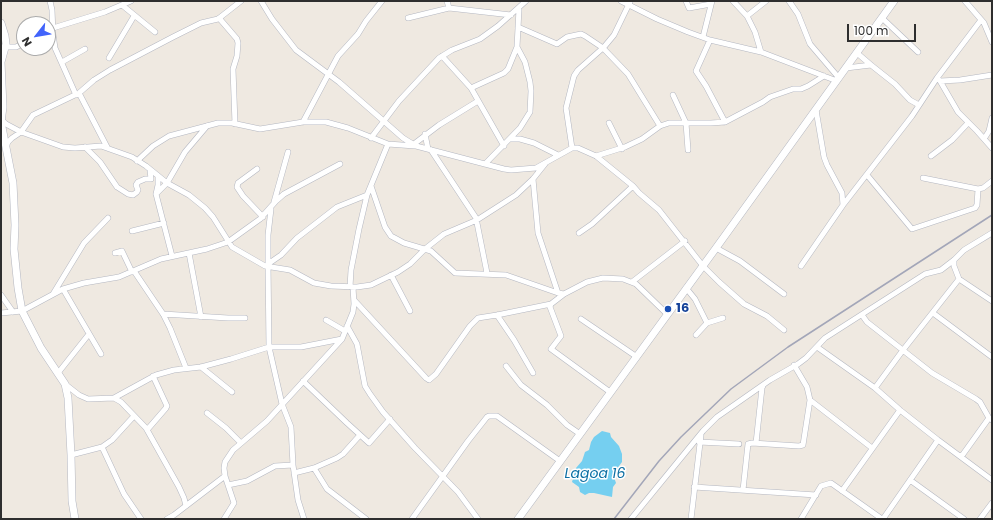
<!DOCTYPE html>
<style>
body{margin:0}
#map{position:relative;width:993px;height:520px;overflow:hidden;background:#efe9e1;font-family:Poppins,sans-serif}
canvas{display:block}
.frame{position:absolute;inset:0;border:2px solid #2e2e2e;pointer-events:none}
.north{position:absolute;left:16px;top:16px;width:40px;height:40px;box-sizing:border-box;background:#fff;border:1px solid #ababab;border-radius:50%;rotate:239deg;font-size:11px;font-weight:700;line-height:16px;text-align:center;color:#2e2e2e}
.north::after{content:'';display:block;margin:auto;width:14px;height:18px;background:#4264fb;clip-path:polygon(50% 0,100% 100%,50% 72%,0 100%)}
.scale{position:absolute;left:847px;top:24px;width:69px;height:18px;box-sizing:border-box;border:2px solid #2e2e2e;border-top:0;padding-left:5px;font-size:12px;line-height:14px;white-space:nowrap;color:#2e2e2e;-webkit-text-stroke:3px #fff;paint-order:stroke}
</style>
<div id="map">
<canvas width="993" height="520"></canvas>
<div class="frame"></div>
<div class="north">N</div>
<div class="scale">100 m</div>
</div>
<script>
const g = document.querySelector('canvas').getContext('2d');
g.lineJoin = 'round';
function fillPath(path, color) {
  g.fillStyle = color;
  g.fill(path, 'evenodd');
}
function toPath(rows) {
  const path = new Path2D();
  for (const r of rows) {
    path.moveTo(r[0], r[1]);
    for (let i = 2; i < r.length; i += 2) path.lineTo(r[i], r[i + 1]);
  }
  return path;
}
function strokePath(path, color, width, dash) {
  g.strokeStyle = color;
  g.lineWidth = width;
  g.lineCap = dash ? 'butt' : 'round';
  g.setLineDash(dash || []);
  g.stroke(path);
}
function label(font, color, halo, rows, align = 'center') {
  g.font = font + ' Poppins,sans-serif';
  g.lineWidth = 3;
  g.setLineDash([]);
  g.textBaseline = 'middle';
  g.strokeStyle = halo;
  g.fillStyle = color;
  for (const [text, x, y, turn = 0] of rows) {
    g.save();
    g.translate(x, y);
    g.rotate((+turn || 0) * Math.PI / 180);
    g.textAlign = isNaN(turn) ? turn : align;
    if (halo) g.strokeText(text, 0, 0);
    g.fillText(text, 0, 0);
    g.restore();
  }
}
fillPath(toPath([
 [602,431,610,433,611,437,619,446,622,454,622,462,613,474,616,483,613,487,612,497,594,493,589,493,585,495,580,492,579,487,572,482,576,468,582,461,585,452,589,450,591,442,594,437]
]), '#75cff0');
const street = toPath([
 [50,1,52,10,53,34,55,48,76,95],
 [261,1,272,19,296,50,339,82,403,138,416,146,504,169,511,170,536,168,572,148,578,148,596,156,633,186,639,193,659,210,703,266,719,282,744,304,767,316,784,330],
 [447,1,449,8],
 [621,1,657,19,688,32,710,40,761,52,837,81],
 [686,1,689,8,711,4],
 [733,1,747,16,755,32,761,52],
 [789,1,798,14,810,44,839,78],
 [965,1,984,23,992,42],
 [122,5,155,32],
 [747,16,766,1],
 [219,18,237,39,238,43,237,56,233,69,235,124],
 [408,18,449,8,511,15],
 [882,18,918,52],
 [518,27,557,44,567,37,581,34,585,36,603,48,628,74,660,126,669,123,711,123,725,122,763,102,770,97,793,89,801,89,808,86,824,76],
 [53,28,105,12,131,1],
 [703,37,712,1],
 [710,40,696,71,706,86,725,122],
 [6,47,16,47,24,43],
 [857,53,871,65,895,84,910,100,919,105],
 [442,56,471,88,504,146],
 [109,58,134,16],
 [62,62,85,49],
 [846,68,871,65],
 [937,78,940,81,958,112,977,131,992,148],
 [940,81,960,80,992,75],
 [471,88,504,73,508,69,517,47,519,9],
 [79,93,107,147],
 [673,95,686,123,688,150],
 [1,119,6,124,21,132,63,147,75,148,101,146,132,157,146,166,167,183,189,195,205,208,213,217,232,247,265,266,290,270,314,283,331,286,357,287,371,285,398,272,410,264,425,249,444,234,477,220,516,195,533,179,545,164],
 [303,122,338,56,358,34,366,21,382,1],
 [609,123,622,149],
 [425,134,428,149],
 [371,138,399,101,439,58,452,50,480,39,498,26,526,1],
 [510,139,520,139,534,143,558,155],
 [984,139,989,131,992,118],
 [414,144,439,125,478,101],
 [6,147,8,142,12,138,21,132,33,115,79,93,94,80,110,70,173,37,201,23,218,19,241,1],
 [85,147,100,162,117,187,128,194,133,195,137,192,138,190,136,185,138,182,145,179,151,179,150,170],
 [572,148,566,108,574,76,578,70,604,47,614,35,630,2],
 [431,150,476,218,487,273],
 [596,156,625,147,642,139,660,126],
 [931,156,952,140,968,123],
 [137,161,153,146,169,136,218,123,232,123,260,129,303,122,326,122,348,128,388,144,415,146],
 [485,164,520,128,530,112,531,91,530,82,525,62,517,47],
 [257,169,238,183,237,187,243,196,263,217],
 [867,175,912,229,975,208,977,205,978,189],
 [158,177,158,185,156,194,172,256],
 [923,178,978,189,983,188,992,181],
 [533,179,538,233,558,293],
 [371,186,385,227,391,236,404,243,431,251,455,273,506,275,558,293,564,294],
 [156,194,167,183,185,152,207,126],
 [274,202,288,152],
 [843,205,912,116,937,78,981,20],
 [271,209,268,235,268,264,269,347,282,404,291,427,293,465,298,500,304,519],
 [132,231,164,223],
 [579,233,592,224,633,186],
 [716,248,740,261,784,294],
 [115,253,122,251,132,272],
 [189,253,201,317],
 [954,260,954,266,959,279,992,301],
 [268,264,281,255,297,238,337,207,367,195],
 [801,266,843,205,842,193,827,165,824,157,816,110],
 [134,271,163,314,170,328,186,368],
 [391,275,410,311],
 [632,282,685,241],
 [350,287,351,270,359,229,367,195,388,144],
 [686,288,695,299,707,323,696,335],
 [63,289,101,354],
 [53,294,84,243,108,218],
 [1,295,13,312],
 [354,300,426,378,429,380,436,374,470,326,478,318,497,315,551,304],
 [1,313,22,311,63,289,84,283,119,277,161,259,207,249,228,242,260,219,276,201,284,194,340,164],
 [933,313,992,357],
 [163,314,228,318,245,318],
 [497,315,514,340,533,373],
 [862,315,867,322,932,373,976,399,980,402,989,418,992,420],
 [581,319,637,357],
 [326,320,345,331],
 [707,323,723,318],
 [347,326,357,344,365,386,370,394,383,412,415,448,458,492,478,519],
 [817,347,875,388,900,410,938,440,992,480],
 [794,365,807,387,810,400,872,448],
 [506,366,521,385,547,405,567,425,580,434],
 [201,367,232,392],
 [58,373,89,334],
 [303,381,347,423,369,443,390,419],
 [65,384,79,395,88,399,114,398,156,375,174,370,201,367,231,359,269,347,301,347,342,339],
 [875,388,903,350,959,279],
 [610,392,551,349,561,336,550,307,551,304,564,294,587,282,603,278,623,279,636,284,667,314],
 [114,398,121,402,146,428,179,487,184,498,186,506],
 [207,413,226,428,241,443],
 [147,430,166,408,167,406,153,376],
 [699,442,739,444],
 [756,443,762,388,763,386],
 [102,447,124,494,141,519],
 [71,455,102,447,112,440,134,416],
 [961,457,989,418],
 [314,468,327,489,366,519],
 [294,473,314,468,337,458,343,454,360,435],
 [910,480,964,519],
 [228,485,247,481,275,466,293,465],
 [694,487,816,495],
 [743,490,748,444,752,443,799,446,803,445,810,400],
 [842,491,900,410],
 [167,519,174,515,225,476],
 [224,519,234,503,225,476,224,468,225,462,233,450,267,421,342,339,353,312,354,304,353,287],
 [412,519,468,441,487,417,489,416,497,416,560,461],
 [631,519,703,431,717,417,770,380,798,364,806,358,825,338,925,274,941,270,954,260,964,250,992,233],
 [691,519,701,435],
 [801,519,821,486,831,483,882,519],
 [883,519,938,440],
 [980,519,992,503]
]);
const secondary = toPath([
 [1,23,5,36,6,44,1,62,3,107,1,122,13,183,15,225,14,249,18,288,22,311,41,348,65,384,68,398,71,455,72,501,75,519],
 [518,519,716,248,894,1]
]);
strokePath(street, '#b4b7c1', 6);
strokePath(secondary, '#b4b7c1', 8);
strokePath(street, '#fff', 5);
strokePath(secondary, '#fff', 7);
strokePath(toPath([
 [614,519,659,461,681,437,731,389,788,347,992,215]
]), '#a3a6b8', 1.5);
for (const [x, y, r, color] of [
 [668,309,4,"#1a4fb4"]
]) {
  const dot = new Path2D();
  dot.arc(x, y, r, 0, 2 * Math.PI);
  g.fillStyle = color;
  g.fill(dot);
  strokePath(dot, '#fff', 1.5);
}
label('bold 13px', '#164399', '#fff', [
 ["16",676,309]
], 'left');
label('italic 14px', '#0d6fa3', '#fff', [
 ["Lagoa 16",595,474]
]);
</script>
